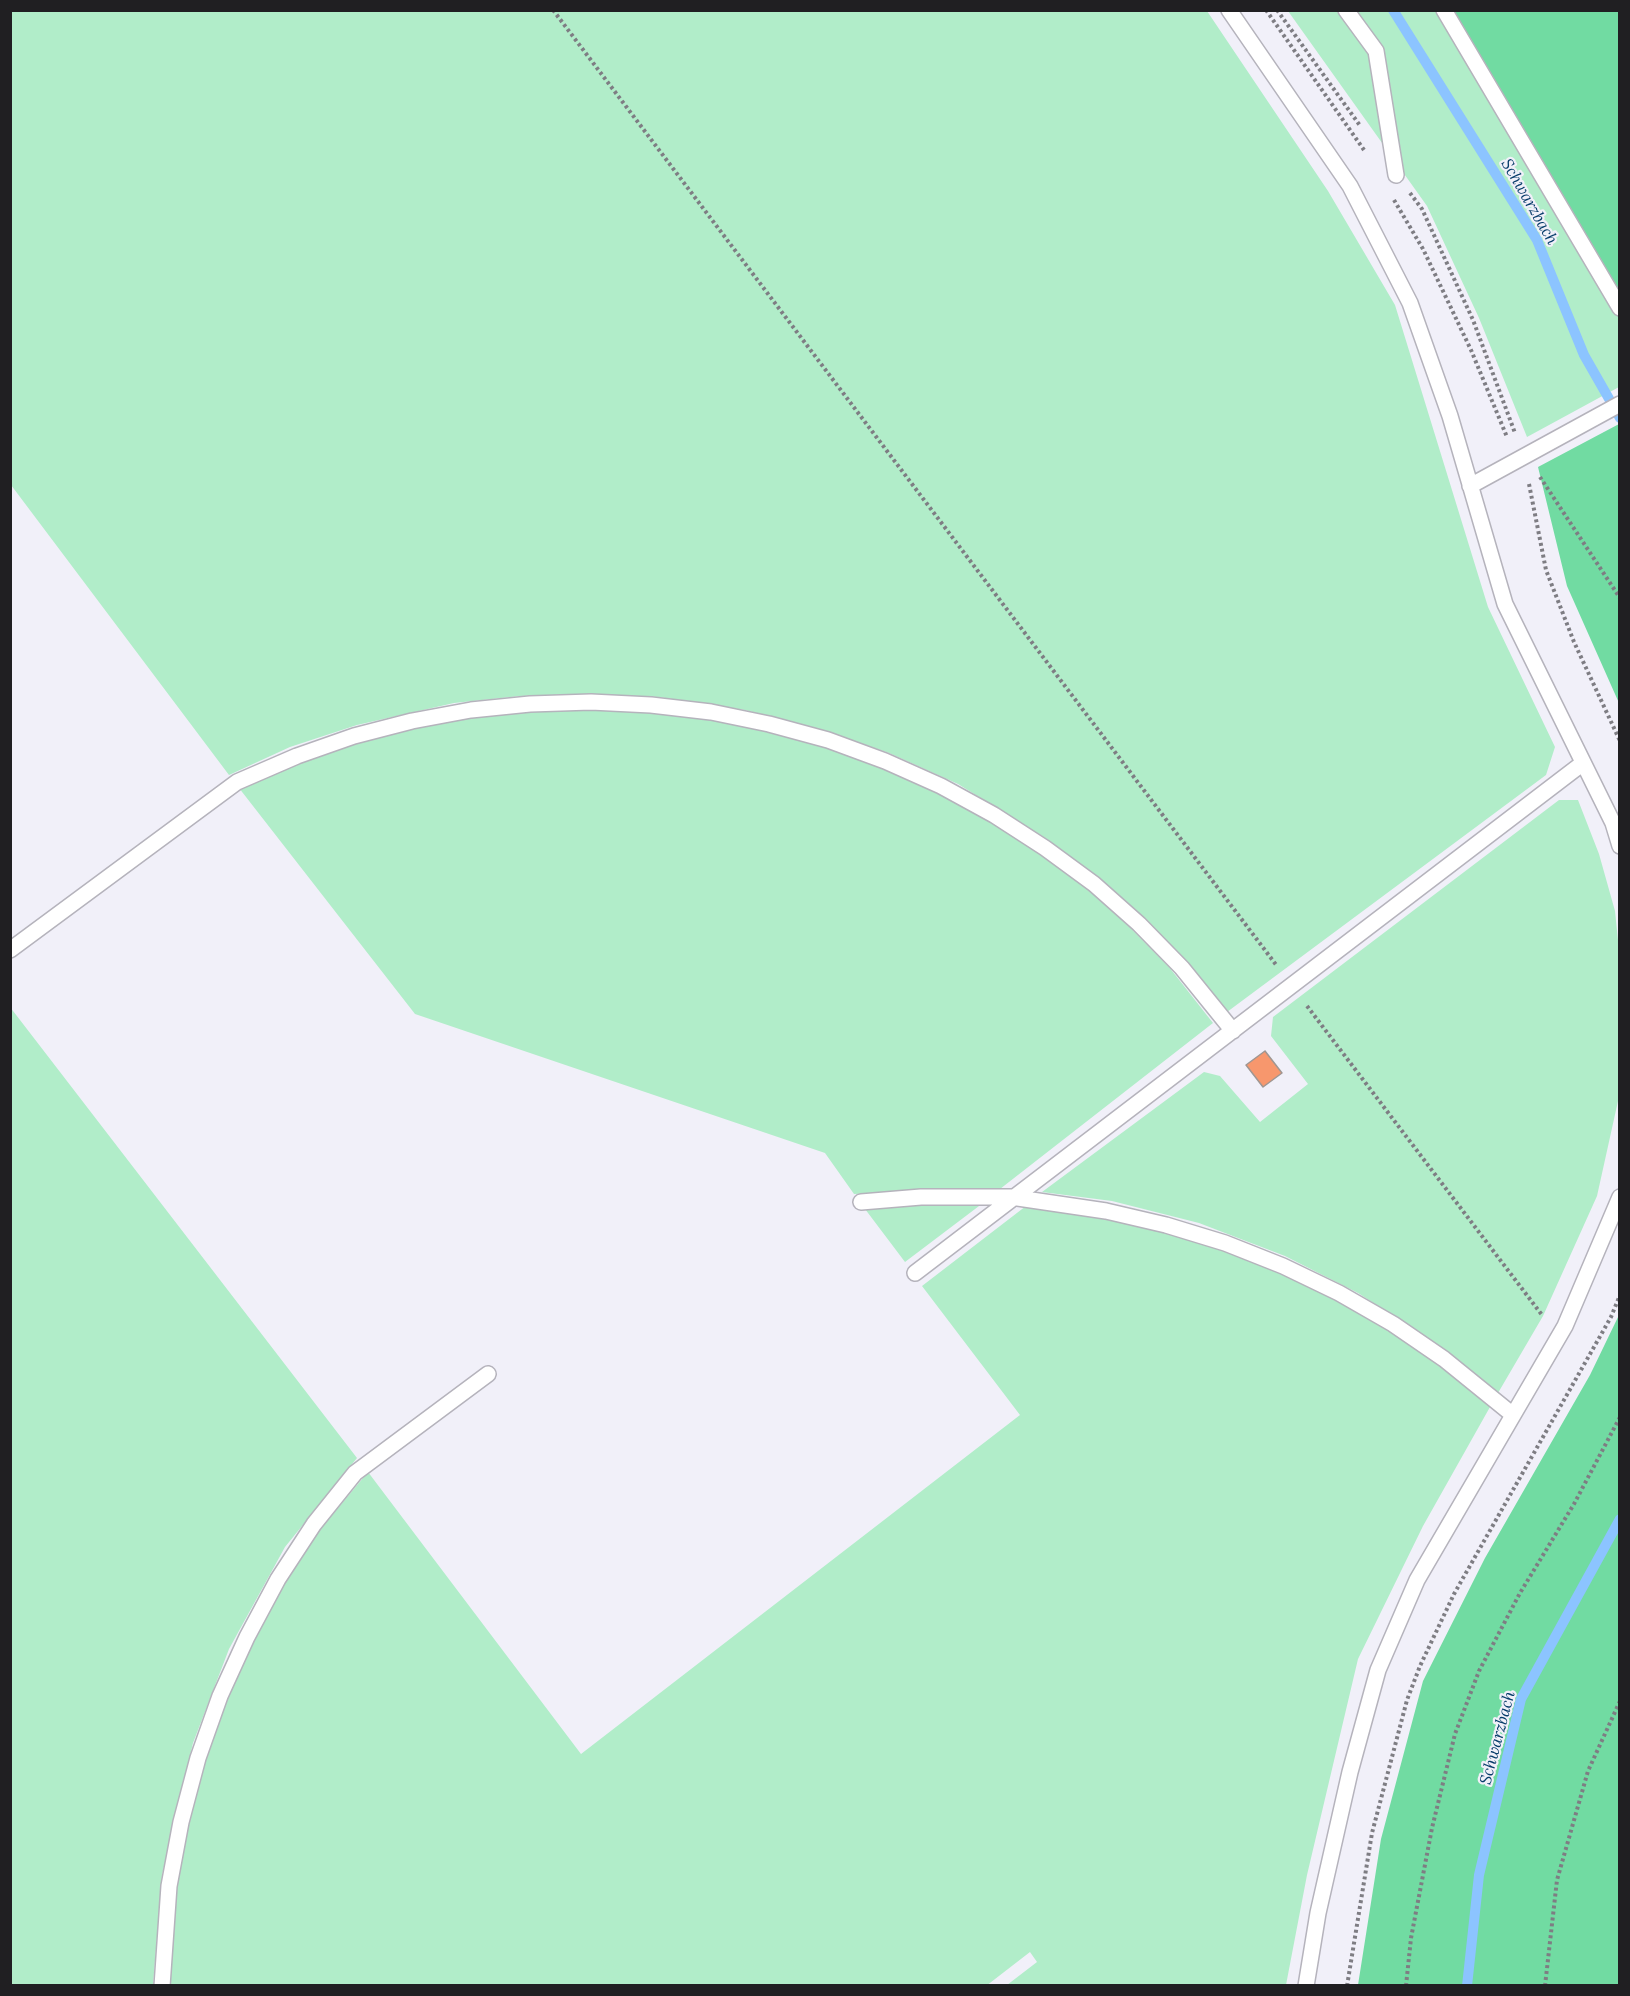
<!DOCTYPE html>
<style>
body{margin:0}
#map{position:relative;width:1630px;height:1996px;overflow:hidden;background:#f1f0f9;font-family:Lora,serif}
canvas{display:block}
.frame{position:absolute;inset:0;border:12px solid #201f22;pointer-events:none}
</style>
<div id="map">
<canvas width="1630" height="1996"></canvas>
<div class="frame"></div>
</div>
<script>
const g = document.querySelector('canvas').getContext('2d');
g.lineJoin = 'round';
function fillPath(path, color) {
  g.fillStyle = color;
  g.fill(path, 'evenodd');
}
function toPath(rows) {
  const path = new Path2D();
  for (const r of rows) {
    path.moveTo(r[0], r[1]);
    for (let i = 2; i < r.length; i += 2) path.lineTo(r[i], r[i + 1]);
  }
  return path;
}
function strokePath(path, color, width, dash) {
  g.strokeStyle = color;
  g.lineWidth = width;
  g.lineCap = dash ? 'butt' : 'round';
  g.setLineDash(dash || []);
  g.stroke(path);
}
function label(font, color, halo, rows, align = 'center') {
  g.font = font + ' Lora,serif';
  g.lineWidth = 4.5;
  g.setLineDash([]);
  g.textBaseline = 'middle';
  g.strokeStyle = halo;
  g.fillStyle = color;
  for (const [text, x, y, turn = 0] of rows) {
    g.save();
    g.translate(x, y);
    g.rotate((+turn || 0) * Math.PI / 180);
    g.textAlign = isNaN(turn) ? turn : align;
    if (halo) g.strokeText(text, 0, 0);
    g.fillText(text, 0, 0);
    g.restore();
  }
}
fillPath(toPath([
 [11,11,1207,11,1328,191,1395,305,1488,607,1555,747,1546,775,1227,1012,1179,957,1111,890,1047,839,958,784,889,753,822,730,745,710,659,697,588,694,520,696,454,703,357,725,290,747,229,775,11,485],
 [1288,11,1443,11,1619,311,1619,387,1527,437,1479,318,1427,206],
 [589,706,657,711,744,723,818,741,952,794,1037,847,1102,899,1169,967,1213,1023,1000,1189,854,1194,825,1153,415,1014,239,788,296,762,361,739,456,717],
 [1559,800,1578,800,1599,854,1615,911,1620,960,1618,1101,1597,1196,1543,1316,1498,1393,1435,1343,1358,1293,1285,1256,1199,1223,1112,1201,1042,1192,1204,1072,1220,1076,1260,1122,1308,1084,1271,1036,1273,1017],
 [10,1007,357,1458,285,1547,229,1649,193,1743,162,1875,153,1985,11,1985],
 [983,1203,905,1262,865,1209,916,1204],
 [1026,1206,1108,1217,1192,1238,1277,1267,1351,1307,1425,1354,1490,1407,1423,1526,1358,1659,1307,1875,1286,1985,1007,1985,1037,1962,1030,1952,986,1986,166,1986,175,1876,205,1748,241,1653,297,1557,368,1472,581,1754,1020,1415,922,1286]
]), '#b1edc9');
fillPath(toPath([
 [1446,11,1619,11,1619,306],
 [1619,424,1619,703,1567,586,1538,467],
 [1619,1315,1619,1985,1358,1985,1381,1839,1423,1681,1485,1558,1590,1375]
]), '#71dba2');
strokePath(toPath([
 [1393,10,1537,240,1584,355,1620,418],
 [1467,1986,1479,1875,1521,1699,1620,1519]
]), '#8cc4ff', 10);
const building = toPath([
 [1265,1051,1282,1073,1263,1087,1246,1065,1265,1051]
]);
fillPath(building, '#f7976d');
strokePath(building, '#9f9692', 1.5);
const lane = toPath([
 [1229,10,1350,186,1410,303,1450,416,1505,604,1613,823,1620,846],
 [1346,10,1376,51,1396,175],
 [1444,10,1620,308],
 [1470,486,1620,404],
 [10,950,237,782,297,756,354,736,412,721,471,710,530,704,591,702,651,705,711,712,769,724,828,740,885,761,941,786,994,815,1045,848,1094,884,1139,924,1182,968,1233,1031],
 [861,1202,921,1197,1011,1197,1106,1211,1166,1225,1225,1243,1283,1266,1339,1293,1393,1324,1444,1359,1513,1415],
 [915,1273,1583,763],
 [162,1986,169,1886,181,1822,198,1758,220,1696,247,1637,278,1579,314,1524,355,1473,488,1374],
 [1306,1986,1318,1913,1350,1772,1378,1670,1417,1580,1565,1326,1620,1197]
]);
strokePath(lane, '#b5b3bc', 18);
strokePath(toPath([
 [553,10,1277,966],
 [1266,10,1364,150],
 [1277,10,1361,127],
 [1410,193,1422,209,1473,320,1515,433],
 [1394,200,1423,249,1471,350,1507,437],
 [1540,477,1620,598],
 [1529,484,1546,570,1574,642,1620,741],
 [1307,1006,1542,1315],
 [1347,1986,1372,1833,1407,1700,1420,1666,1454,1594,1611,1317,1620,1295],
 [1406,1986,1411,1938,1432,1828,1455,1734,1479,1671,1520,1593,1574,1504,1620,1417],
 [1545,1986,1557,1880,1588,1771,1620,1701]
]), '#7e7d83', 4, [3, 3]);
strokePath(lane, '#fff', 15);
label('italic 16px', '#073c6a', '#f1f0f9', [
 ["Schwarzbach",1529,202,60],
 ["Schwarzbach",1498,1738,-75]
]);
</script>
